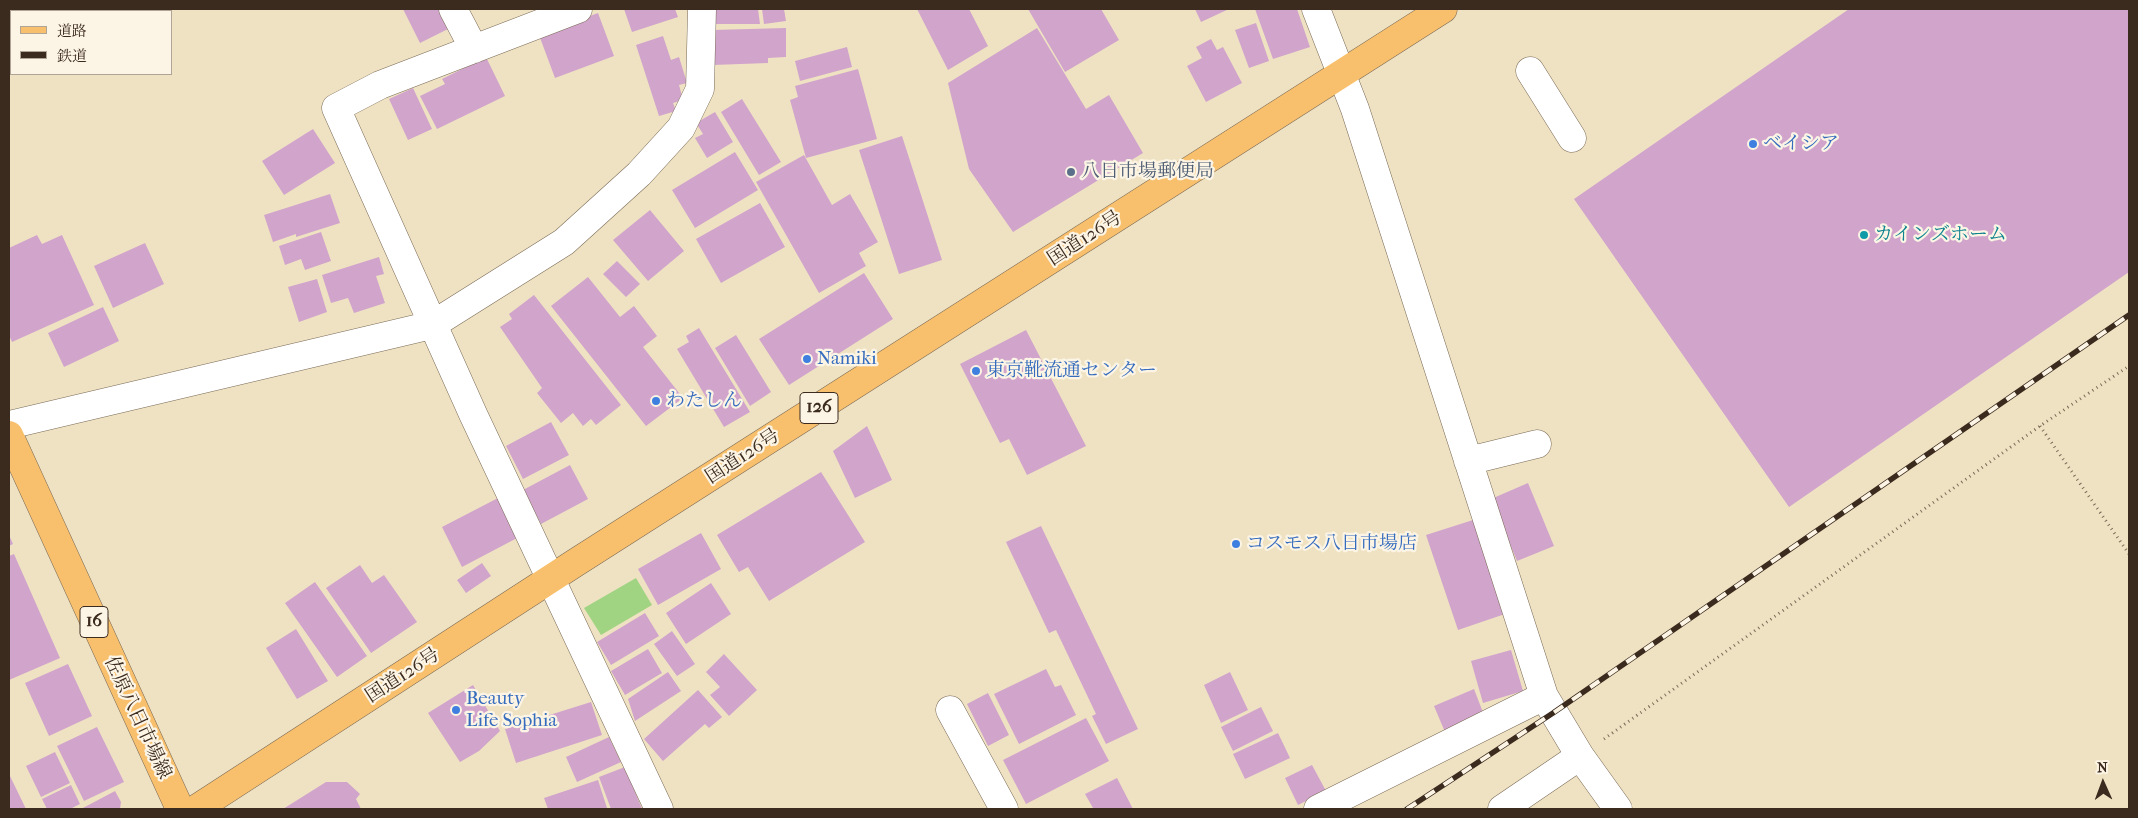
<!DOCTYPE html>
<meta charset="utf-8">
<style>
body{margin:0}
#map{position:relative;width:2138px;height:818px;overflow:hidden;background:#efe2c2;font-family:"IM FELL French Canon","Noto Serif JP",serif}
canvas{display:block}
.frame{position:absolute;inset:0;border:10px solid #3b2a1e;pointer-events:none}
.legend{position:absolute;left:10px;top:10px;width:162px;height:65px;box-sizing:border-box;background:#fcf5e5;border:1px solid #afa495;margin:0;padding:6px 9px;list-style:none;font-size:15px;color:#3b2a1e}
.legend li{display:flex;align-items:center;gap:10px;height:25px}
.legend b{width:25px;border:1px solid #afa495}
.north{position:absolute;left:2078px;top:758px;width:50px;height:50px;-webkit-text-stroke:4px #fcf5e5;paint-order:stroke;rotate:358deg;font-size:14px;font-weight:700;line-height:20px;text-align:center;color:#3b2a1e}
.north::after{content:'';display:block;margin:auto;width:18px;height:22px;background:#3b2a1e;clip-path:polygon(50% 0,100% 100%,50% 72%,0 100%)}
</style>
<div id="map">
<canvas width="2138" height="818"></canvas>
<div class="frame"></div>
<ul class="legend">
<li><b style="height:6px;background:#f8bf6c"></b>道路</li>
<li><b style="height:6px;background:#3b2a1e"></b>鉄道</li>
</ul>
<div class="north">N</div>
</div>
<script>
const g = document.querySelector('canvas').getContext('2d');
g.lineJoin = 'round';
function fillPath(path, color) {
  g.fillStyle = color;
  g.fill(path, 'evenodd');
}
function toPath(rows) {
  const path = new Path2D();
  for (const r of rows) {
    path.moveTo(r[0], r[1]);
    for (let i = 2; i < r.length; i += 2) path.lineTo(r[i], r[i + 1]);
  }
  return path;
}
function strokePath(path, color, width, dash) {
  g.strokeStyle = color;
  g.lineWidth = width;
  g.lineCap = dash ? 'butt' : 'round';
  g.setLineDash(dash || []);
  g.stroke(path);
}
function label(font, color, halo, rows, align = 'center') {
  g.font = font + ' "IM FELL French Canon","Noto Serif JP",serif';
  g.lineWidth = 4.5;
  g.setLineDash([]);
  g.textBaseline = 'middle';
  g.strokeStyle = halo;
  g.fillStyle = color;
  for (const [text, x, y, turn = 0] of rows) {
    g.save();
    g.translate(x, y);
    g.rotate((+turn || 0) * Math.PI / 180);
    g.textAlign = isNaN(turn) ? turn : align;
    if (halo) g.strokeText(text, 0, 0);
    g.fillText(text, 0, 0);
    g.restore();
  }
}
fillPath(toPath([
 [636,578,652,605,601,635,584,608]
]), '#a0d483');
fillPath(toPath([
 [9,9,24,9,25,11,11,11,11,22],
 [70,9,94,9,95,11,71,11],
 [99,9,161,9,155,11,100,11],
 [403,9,443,9,452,27,420,43],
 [624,9,675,9,678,17,632,32],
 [716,9,758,9,760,24,715,24],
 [762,9,784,9,786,21,764,24],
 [917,9,969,9,988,46,948,70],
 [1028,9,1101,9,1119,40,1065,72],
 [1195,9,1229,9,1201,22],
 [1255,9,1297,9,1310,47,1273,59],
 [1849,9,2129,9,2129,272,1789,507,1574,199],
 [598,13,614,56,555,78,539,35],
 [1256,23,1269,61,1249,68,1235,30],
 [786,28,786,57,768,58,768,63,713,65,712,30],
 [1037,28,1086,109,1109,95,1143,153,1013,232,969,169,948,83],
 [663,36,671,60,679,57,687,83,679,85,683,100,673,103,676,111,659,116,636,45],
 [1211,39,1217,50,1223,47,1242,83,1206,102,1187,66,1202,58,1196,47],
 [847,47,852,67,800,81,795,61],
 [486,57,505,96,437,129,420,96,445,84,442,79],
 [858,69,877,139,806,158,790,100,798,97,795,86],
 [413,88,432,129,408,140,389,99],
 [742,99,781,162,759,175,721,112],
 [715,112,733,142,707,158,695,138,703,134,696,123],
 [313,129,335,163,284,195,262,161],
 [902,136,942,260,899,274,859,150],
 [735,152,758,190,695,228,672,190],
 [804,155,832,205,850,194,878,242,859,253,866,266,819,293,756,182],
 [330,194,340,223,296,237,296,234,273,242,264,215],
 [760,203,785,247,721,283,696,239],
 [650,210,684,251,648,281,613,240],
 [321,232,331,261,305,270,301,259,285,265,279,246],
 [37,235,42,244,62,235,94,305,12,342,9,335,9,248],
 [145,243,164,284,113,308,94,266],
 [379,257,384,274,376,276,385,303,354,313,348,298,331,303,322,275],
 [617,261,640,284,626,297,603,274],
 [864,273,893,319,789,385,759,339],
 [588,277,620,317,634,306,657,336,643,347,683,398,646,426,551,306],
 [317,279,327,312,299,322,288,287],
 [534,295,621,405,596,425,591,419,583,426,573,413,561,423,537,393,542,388,500,327,512,319,509,314],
 [103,307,119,341,64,367,48,333],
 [699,328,750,412,724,427,677,349,689,342,686,336],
 [1026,330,1086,446,1027,475,1009,439,1000,443,960,364],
 [736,335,771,392,750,406,715,348],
 [551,422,569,455,523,479,506,446],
 [867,426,892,480,855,498,833,451],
 [570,465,588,499,541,524,523,490],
 [821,472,865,542,769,601,748,567,739,572,717,535],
 [1528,483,1554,546,1517,561,1491,499],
 [498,498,519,537,462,567,442,527],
 [1473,520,1505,614,1458,630,1426,535],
 [1041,526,1138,729,1106,744,1092,716,1096,714,1056,630,1049,633,1006,542],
 [701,533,721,569,658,605,638,569],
 [9,535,13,544,9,546],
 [14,554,60,658,9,680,9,556],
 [482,563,491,576,466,593,457,580],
 [360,565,372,583,384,575,417,622,371,653,326,588],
 [315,582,367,656,337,677,285,603],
 [711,583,731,614,686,644,666,613],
 [645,613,659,636,611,665,597,642],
 [296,629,328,681,297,699,266,648],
 [672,631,695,664,677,676,654,644],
 [648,649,662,673,625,695,611,671],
 [1511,650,1523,691,1483,703,1471,661],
 [724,654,757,690,729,716,710,695,720,687,706,672],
 [68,664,92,716,49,736,25,683],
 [1046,669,1055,687,1061,685,1076,715,1019,744,994,694],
 [668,672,681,691,635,721,628,699],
 [1230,672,1248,710,1221,723,1204,685],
 [473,685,500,731,479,751,460,762,428,713],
 [1474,689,1484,715,1445,732,1434,706],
 [698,690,722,717,709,728,705,724,663,761,644,739],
 [988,693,1009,735,988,746,967,704],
 [591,702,602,735,516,763,505,729],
 [1261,707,1273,731,1233,751,1221,727],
 [1086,718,1109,761,1026,804,1003,760],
 [97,727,124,782,84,801,57,746],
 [1278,733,1290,758,1245,779,1233,754],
 [609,737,621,762,577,782,566,757],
 [55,752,70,783,41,797,26,766],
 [1312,765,1326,791,1298,805,1285,778],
 [625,767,642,809,611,809,599,777],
 [9,774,26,809,9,809],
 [1117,778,1133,809,1090,809,1093,808,1085,794],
 [598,780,607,808,548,809,544,798],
 [326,782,347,782,360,794,356,799,361,809,283,809],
 [71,785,80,804,70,809,47,809,42,799],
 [115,791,121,802,120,809,81,809]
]), '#d1a4cc');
const minor = toPath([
 [453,9,474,49],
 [578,9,380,85,336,108,473,414,659,809],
 [1316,9,1355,109,1544,696,1580,756,1618,809],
 [1530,71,1572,138],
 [9,425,432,325,564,242,639,174,681,128,700,89,702,9],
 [1468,461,1537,444],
 [950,710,1004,809],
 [1318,809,1544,696],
 [1502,809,1580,756]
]);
const major = toPath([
 [9,435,180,809]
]);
const highway = toPath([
 [196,809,575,563,1443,9]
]);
strokePath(minor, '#7a6a57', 29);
strokePath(major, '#7a6a57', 29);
strokePath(highway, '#7a6a57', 29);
strokePath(toPath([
 [2040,426,2129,554],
 [1604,739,2040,426,2129,366]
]), '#7a6a57', 3, [1, 4]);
strokePath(minor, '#fff', 28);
strokePath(major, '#f8bf6c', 28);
strokePath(highway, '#f8bf6c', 28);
const rail = toPath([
 [1407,809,1553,713,2129,315]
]);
strokePath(rail, '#3b2a1e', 5.5);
strokePath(rail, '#fcf5e5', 4, [11]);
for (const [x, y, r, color] of [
 [1753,144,5,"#3f7fe0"],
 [1071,172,5,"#5c6f8a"],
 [1864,235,5,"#0f9aa8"],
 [807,359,5,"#3f7fe0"],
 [976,371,5,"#3f7fe0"],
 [656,401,5,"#3f7fe0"],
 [1236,544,5,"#3f7fe0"],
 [456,710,5,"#3f7fe0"]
]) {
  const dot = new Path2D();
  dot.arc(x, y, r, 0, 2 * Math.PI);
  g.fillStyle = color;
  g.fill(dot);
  strokePath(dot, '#fcf5e5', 2);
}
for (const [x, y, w] of [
 [819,408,38],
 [94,622,28]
]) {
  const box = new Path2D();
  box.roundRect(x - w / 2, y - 15.5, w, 31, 4);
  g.fillStyle = '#fcf5e5';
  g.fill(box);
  strokePath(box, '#3b2a1e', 1);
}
label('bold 18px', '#3b2a1e', null, [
 ["126",819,408],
 ["16",94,622]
]);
label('19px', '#366cbe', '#fcf5e5', [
 ["ベイシア",1763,144],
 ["Namiki",817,359],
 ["東京靴流通センター",986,371],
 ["わたしん",666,401],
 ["コスモス八日市場店",1246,544],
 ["Beauty",466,699],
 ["Life Sophia",466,721]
], 'left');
label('19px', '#4e5e75', '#fcf5e5', [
 ["八日市場郵便局",1081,172]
], 'left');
label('19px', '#0d838f', '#fcf5e5', [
 ["カインズホーム",1874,235]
], 'left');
label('19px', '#3b2a1e', '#fcf5e5', [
 ["国道126号",1085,239,-33],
 ["国道126号",743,457,-33],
 ["国道126号",403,676,-33],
 ["佐原八日市場線",137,718,65]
]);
</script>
